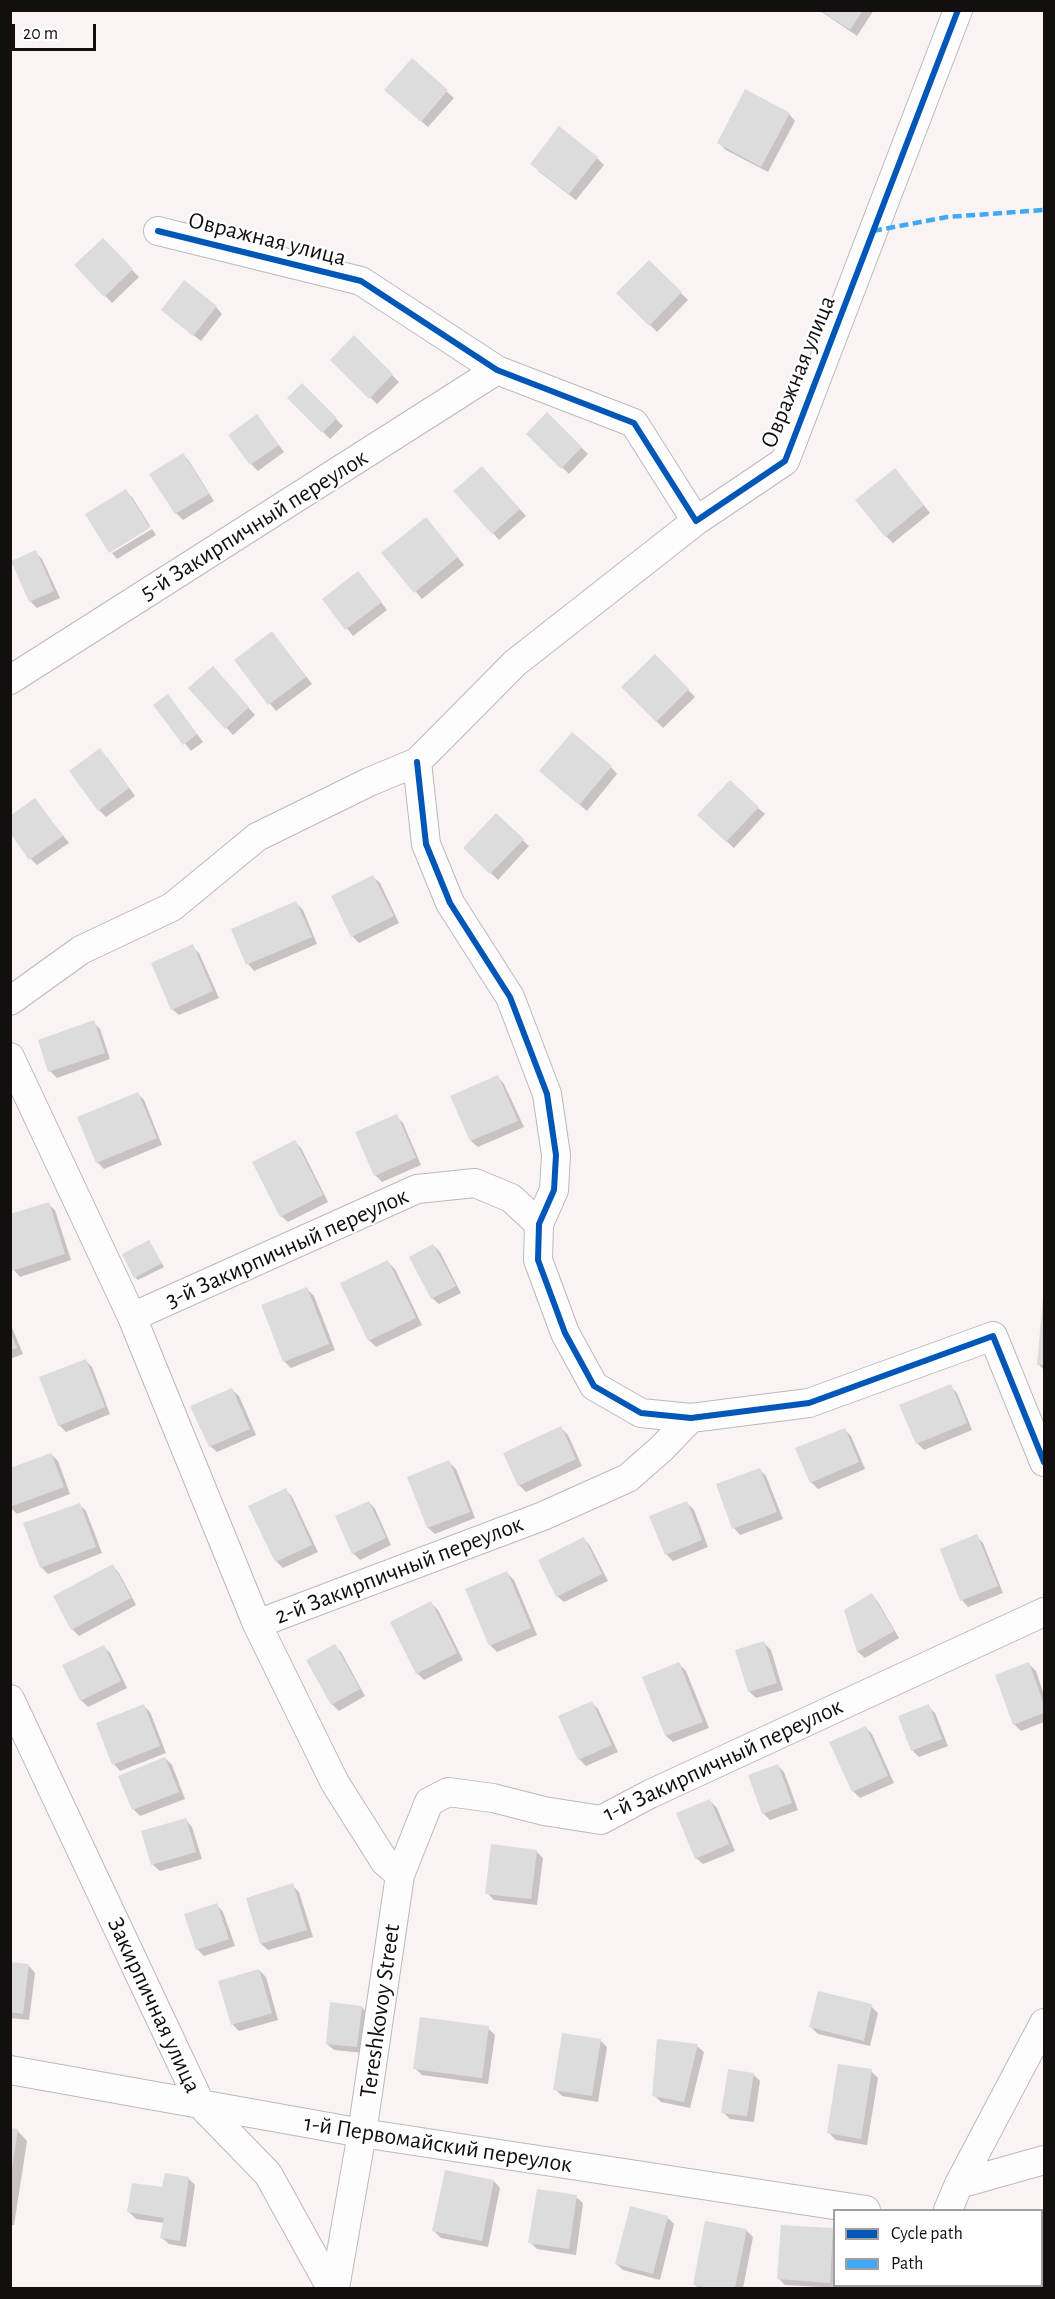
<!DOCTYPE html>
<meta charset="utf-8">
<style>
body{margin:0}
#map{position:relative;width:1055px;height:2299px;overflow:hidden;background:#faf3f3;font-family:"Alegreya Sans",sans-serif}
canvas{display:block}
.frame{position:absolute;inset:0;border:12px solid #140f0f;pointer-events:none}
.legend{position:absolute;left:833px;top:2209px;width:210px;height:78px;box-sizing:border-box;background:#fff;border:2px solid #a19f9f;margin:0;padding:8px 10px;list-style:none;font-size:18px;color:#140f0f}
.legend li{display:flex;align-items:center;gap:12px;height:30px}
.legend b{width:30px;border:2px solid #a19f9f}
.scale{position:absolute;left:12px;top:24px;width:84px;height:27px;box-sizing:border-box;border:3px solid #140f0f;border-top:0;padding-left:8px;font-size:18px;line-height:21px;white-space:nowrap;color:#140f0f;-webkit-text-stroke:4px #fff;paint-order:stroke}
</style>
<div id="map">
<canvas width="1055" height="2299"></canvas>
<div class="frame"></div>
<ul class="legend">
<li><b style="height:8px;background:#0057b8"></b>Cycle path</li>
<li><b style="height:8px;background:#3fa9f5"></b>Path</li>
</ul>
<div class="scale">20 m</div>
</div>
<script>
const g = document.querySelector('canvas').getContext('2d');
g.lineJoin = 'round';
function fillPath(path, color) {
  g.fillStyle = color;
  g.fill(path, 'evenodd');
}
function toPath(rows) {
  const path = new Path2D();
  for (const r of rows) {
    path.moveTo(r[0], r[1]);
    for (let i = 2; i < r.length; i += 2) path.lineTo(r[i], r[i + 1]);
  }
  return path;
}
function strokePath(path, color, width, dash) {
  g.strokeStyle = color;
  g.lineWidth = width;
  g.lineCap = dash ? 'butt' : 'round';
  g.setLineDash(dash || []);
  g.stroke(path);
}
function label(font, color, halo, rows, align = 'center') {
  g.font = font + ' "Alegreya Sans",sans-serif';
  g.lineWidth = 4.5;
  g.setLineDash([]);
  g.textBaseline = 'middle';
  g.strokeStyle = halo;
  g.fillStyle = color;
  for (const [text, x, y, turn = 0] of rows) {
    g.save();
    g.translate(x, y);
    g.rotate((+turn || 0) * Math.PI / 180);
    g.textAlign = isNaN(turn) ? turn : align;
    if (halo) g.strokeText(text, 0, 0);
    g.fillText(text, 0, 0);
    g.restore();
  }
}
fillPath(toPath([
 [819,10,874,10,857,36],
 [412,60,454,98,428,127,393,97],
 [789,114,795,121,768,172,726,150,719,143],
 [597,158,604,165,576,200,538,171],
 [103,240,139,277,112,303,76,265],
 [649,262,688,300,657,332,618,293],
 [216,307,222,314,201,341,170,317],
 [354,337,399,382,377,404,332,360],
 [302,385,343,426,330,439,289,398],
 [547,414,588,454,569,474,528,434],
 [257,416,284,452,258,471,251,464],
 [183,454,189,461,214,501,183,520,176,513,152,474],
 [488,474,526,516,499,540,493,533],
 [901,477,930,513,893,543,886,536],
 [125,491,132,497,150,526,110,551],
 [432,526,464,565,422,599,384,554],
 [152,529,156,535,117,559,112,553],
 [35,552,42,559,60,598,37,608,30,601],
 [364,580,387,610,353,636,324,599],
 [278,640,312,684,276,711,236,660],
 [655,656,695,697,663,728,623,687],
 [219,675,255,715,233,735,190,688],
 [174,703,203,742,191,751,155,706],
 [107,757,135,796,106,817,99,810],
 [611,767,617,774,587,811,548,778],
 [35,800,69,843,37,865,31,859],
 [758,808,765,814,734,848,706,822],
 [496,815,529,846,498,880,465,848],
 [373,877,380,883,399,923,359,943,352,936,333,897],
 [296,903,303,910,317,944,254,971,248,964,233,930],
 [192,946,199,953,219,998,179,1015,172,1009],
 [93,1022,100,1029,110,1059,57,1078,50,1071],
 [498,1077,504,1084,524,1127,478,1147,471,1141],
 [138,1094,144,1100,162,1145,104,1169,97,1162],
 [396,1116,403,1123,421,1165,382,1182,375,1175],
 [295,1142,301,1148,328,1202,288,1222,281,1216],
 [48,1204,55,1210,71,1260,20,1277,14,1270,10,1260,10,1216],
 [149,1241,164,1267,138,1280,135,1277],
 [433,1245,440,1252,461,1293,439,1304,432,1298],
 [388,1262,395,1269,422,1325,376,1347,369,1340],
 [307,1289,314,1296,335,1350,291,1368,284,1361],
 [1044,1297,1044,1370,1038,1364],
 [10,1323,23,1354,10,1359],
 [86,1361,92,1367,110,1414,66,1432,59,1425],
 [950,1386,957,1393,972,1430,924,1450,917,1443],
 [232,1390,239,1396,256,1435,217,1452,210,1446],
 [561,1428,568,1435,582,1466,526,1492,519,1485],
 [844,1429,851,1436,865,1469,818,1489,811,1482],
 [51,1454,58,1461,70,1494,17,1514,10,1507,10,1470],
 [449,1462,456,1469,475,1518,435,1534,428,1528,408,1478],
 [759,1469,766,1476,783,1519,740,1535,734,1528],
 [286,1490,292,1497,318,1552,283,1568,277,1562,250,1507],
 [369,1502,375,1509,391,1545,360,1560,353,1553],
 [687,1503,694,1510,708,1547,673,1561,666,1554],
 [79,1504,86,1511,102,1553,48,1574,41,1567],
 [976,1536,983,1543,1003,1593,968,1607,962,1600],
 [584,1539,590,1546,608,1581,564,1602,557,1596],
 [113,1566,119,1573,136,1605,79,1636,72,1629],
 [507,1573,514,1580,537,1635,497,1652,490,1645],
 [872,1595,878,1602,899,1638,865,1658,858,1652,845,1611],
 [431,1603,438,1610,463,1660,424,1680,417,1673],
 [764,1643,771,1650,783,1690,756,1698,749,1691],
 [103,1646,110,1653,127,1688,88,1707,81,1700],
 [335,1646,341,1652,365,1696,339,1711,332,1704],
 [679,1664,686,1671,709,1728,673,1742,666,1736,644,1678],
 [1029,1664,1036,1671,1044,1695,1044,1722,1021,1731,1014,1724],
 [592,1703,598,1709,618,1752,586,1766,579,1759,560,1717],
 [144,1706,150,1712,166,1753,120,1771,114,1764],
 [928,1706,935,1713,948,1746,919,1757,912,1750],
 [866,1728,872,1734,894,1783,860,1798,853,1791,831,1743],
 [165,1758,172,1765,185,1799,140,1816,134,1810,120,1776],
 [778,1766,784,1772,798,1810,770,1820,763,1813],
 [710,1801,717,1808,735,1851,703,1864,696,1858],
 [186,1820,192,1827,202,1859,160,1871,153,1865,143,1832],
 [536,1851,543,1858,537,1905,494,1900,487,1893],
 [292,1885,299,1892,313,1937,268,1950,261,1944],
 [217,1905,223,1912,235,1946,204,1956,197,1949],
 [10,1963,29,1966,35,1973,29,2020,10,2018],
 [259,1970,266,1977,278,2020,239,2031,232,2024],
 [871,2006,878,2013,870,2046,818,2034,811,2027],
 [362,2007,368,2014,364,2053,334,2050,327,2044],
 [488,2028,495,2035,488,2084,422,2075,415,2068],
 [600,2040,607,2047,598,2102,562,2096,555,2089],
 [697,2046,704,2052,690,2108,661,2102,654,2095],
 [871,2071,878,2078,867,2145,836,2140,829,2133],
 [753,2074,760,2081,754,2122,730,2119,723,2112],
 [10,2129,17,2130,27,2141,14,2225,10,2225],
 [188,2178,195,2185,186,2247,169,2244,162,2238,164,2223,136,2219,129,2212,164,2189],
 [494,2181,500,2188,488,2247,441,2238,434,2231],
 [576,2197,583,2203,576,2255,537,2249,530,2242],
 [668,2218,674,2224,660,2280,623,2270,616,2264],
 [746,2230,753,2237,743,2288,699,2288,695,2285],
 [833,2230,834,2231,836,2288,785,2285,778,2278]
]), '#0003');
fillPath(toPath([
 [820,10,863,10,850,30],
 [412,58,448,90,421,122,384,90],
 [745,89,790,113,761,167,717,143],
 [559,126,598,157,569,194,530,164],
 [103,238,133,269,104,297,74,265],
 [649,260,682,292,649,326,616,293],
 [184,280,217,306,193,336,161,310],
 [354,335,393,374,369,399,330,360],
 [302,383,337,418,322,433,287,398],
 [547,412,582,447,561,469,526,434],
 [257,414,279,445,250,465,228,435],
 [183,453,209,494,175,514,149,474],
 [482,466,520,509,492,534,453,491],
 [895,468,924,505,885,537,855,500],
 [126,489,150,528,109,553,85,514],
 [426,517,458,557,414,593,381,553],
 [36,550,54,591,29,602,11,561],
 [358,571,382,602,345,630,322,599],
 [272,631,306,677,268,705,234,660],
 [655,654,689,689,656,722,621,687],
 [213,666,249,707,225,729,188,688],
 [168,694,197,734,183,745,153,705],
 [572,732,612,766,579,805,539,771],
 [100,748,129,788,98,811,69,771],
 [730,780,759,807,726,842,697,815],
 [35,798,63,836,29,860,10,833,10,816],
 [496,813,524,839,490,874,463,848],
 [373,875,394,916,351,937,331,896],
 [296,901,312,937,246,965,231,929],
 [193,944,213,991,171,1010,151,963],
 [94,1020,105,1053,48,1072,38,1040],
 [498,1075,518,1121,470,1141,450,1096],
 [138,1092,157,1138,96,1163,77,1117],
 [397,1114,416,1158,374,1176,355,1132],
 [295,1140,323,1195,280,1217,252,1162],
 [49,1202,65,1254,12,1271,10,1214],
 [149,1240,162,1263,134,1278,122,1254],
 [433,1244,456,1286,431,1299,409,1257],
 [388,1260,416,1318,368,1341,340,1283],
 [307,1287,329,1344,283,1362,261,1305],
 [1043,1298,1044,1299,1044,1365,1037,1365],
 [10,1331,17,1348,10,1350],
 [86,1359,105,1407,58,1426,39,1377],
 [951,1384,967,1423,916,1444,899,1405],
 [232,1388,250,1429,209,1447,190,1406],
 [561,1426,576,1459,518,1486,503,1453],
 [845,1428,859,1462,810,1483,795,1448],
 [51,1453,64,1487,10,1507,10,1468],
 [449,1460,470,1512,427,1528,407,1477],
 [760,1468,777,1512,732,1529,716,1484],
 [286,1488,312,1545,275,1562,248,1506],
 [369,1501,386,1538,352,1554,335,1516],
 [687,1501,702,1540,665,1555,649,1516],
 [80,1503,96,1547,40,1568,23,1523],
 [977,1534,998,1586,960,1601,940,1549],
 [584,1537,602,1574,556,1597,538,1560],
 [113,1564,131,1598,71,1630,53,1596],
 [507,1571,531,1628,489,1646,465,1589],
 [872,1593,894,1631,857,1652,844,1610],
 [431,1601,457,1653,416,1674,390,1622],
 [764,1641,777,1683,748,1692,735,1650],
 [335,1644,360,1689,331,1705,306,1660],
 [104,1645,121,1681,80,1701,62,1665],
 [679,1662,703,1722,665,1736,642,1677],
 [1029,1662,1044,1705,1044,1713,1013,1725,995,1675],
 [592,1701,612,1745,578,1760,558,1716],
 [144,1704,160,1746,112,1765,96,1723],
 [929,1704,942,1739,911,1751,898,1716],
 [866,1726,888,1776,852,1792,829,1742],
 [165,1757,179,1792,132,1810,118,1776],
 [778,1764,792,1803,762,1814,748,1775],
 [710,1799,729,1844,695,1859,676,1813],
 [186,1818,196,1852,151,1865,141,1831],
 [491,1844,537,1850,531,1899,485,1894],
 [293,1883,307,1930,260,1944,246,1898],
 [217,1903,229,1939,196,1950,184,1914],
 [10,1962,29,1964,23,2014,10,2012],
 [259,1969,272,2013,231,2025,218,1981],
 [818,1991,872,2004,864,2041,809,2027],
 [330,2002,362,2006,357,2047,326,2044],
 [420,2017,489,2026,482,2078,413,2069],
 [562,2033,601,2039,592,2096,553,2090],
 [657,2039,698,2044,684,2102,652,2096],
 [838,2064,872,2069,861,2139,827,2133],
 [728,2069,754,2073,747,2116,721,2113],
 [10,2128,18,2129,12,2168,10,2168],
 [445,2170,494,2180,482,2241,432,2231],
 [165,2173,189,2177,180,2241,160,2238,164,2218,127,2212,132,2183,162,2187],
 [537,2189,577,2195,569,2249,528,2243],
 [630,2206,668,2216,653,2274,615,2264],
 [705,2221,747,2229,735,2288,710,2288,693,2285],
 [781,2225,833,2228,830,2283,777,2279]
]), '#dddcdd');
const minor = toPath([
 [158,231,361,281,497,370,634,423,696,521,785,461,958,10],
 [10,680,497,370],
 [417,762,426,844,450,903,510,997,547,1094,556,1155,554,1190,539,1224,538,1260,565,1333,594,1386,641,1413,691,1418,809,1403,993,1336,1044,1462],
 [10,1001,81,950,172,907,257,837,369,782,417,762,515,663,696,521],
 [10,1057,132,1317,257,1624],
 [132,1317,417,1189,475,1183,511,1198,539,1224],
 [10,1699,201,2105,268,2174,331,2288],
 [400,1875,385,1862,335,1783,257,1624,543,1516,628,1478,662,1448,691,1418],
 [10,2070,362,2133,866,2210],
 [959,2184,1044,2160],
 [948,2210,959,2184,1044,2023],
 [335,2288,362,2133,400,1875,429,1802,448,1792,493,1798,544,1811,601,1820,650,1794,1044,1612],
 [916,2288,916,2286]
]);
strokePath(minor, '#beb8b8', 30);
strokePath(minor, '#fefdfd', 28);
strokePath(toPath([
 [873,231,947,217,1044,210]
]), '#3fa9f5', 4.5, [9, 4.5]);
strokePath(toPath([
 [158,231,361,281,497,370,634,423,696,521,785,461,958,10],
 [417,762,426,844,450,903,510,997,547,1094,556,1155,554,1190,539,1224,538,1260,565,1333,594,1386,641,1413,691,1418,809,1403,993,1336,1044,1462]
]), '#0057b8', 6);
label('24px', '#140f0f', '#fff', [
 ["Овражная улица",267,239,14],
 ["Овражная улица",798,372,-68],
 ["5-й Закирпичный переулок",254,525,-32],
 ["3-й Закирпичный переулок",287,1248,-24],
 ["2-й Закирпичный переулок",399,1570,-21],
 ["1-й Закирпичный переулок",723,1760,-25],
 ["Закирпичная улица",154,2005,65],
 ["Tereshkovoy Street",380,2011,-82],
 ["1-й Первомайский переулок",438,2144,9]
]);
</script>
